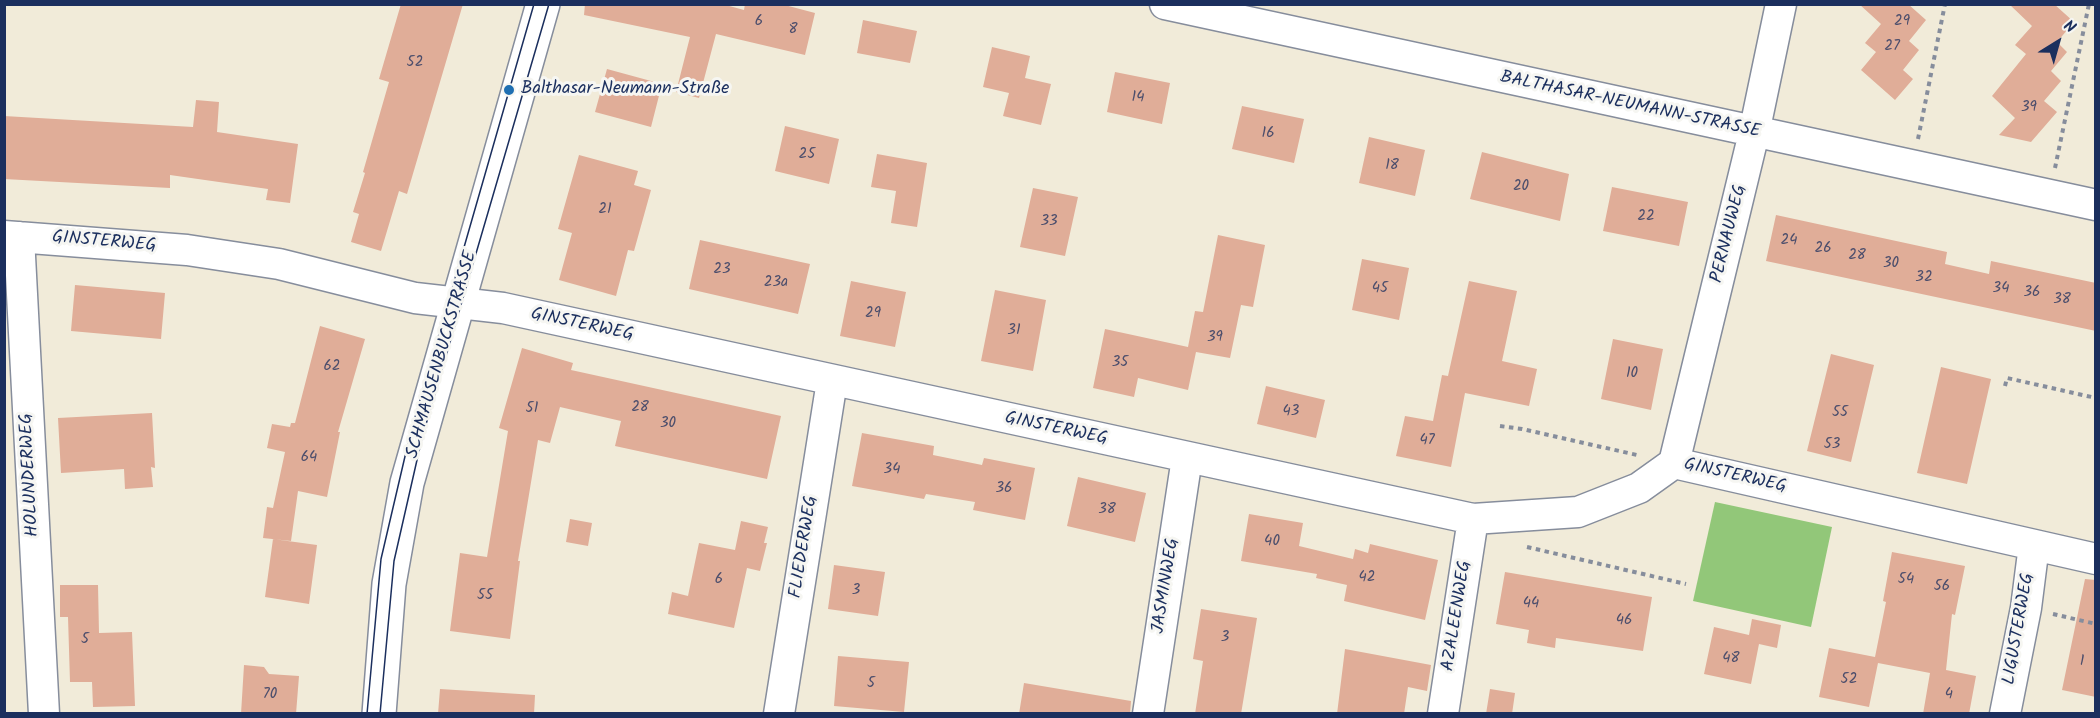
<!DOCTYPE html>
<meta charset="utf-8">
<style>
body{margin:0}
#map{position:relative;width:2100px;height:718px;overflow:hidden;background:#f1ebd9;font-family:Kalam,sans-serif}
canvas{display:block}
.frame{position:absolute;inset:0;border:6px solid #1b2f5e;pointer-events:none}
.north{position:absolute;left:2028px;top:12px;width:60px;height:60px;-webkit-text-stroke:4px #f6f6f2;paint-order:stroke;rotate:37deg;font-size:16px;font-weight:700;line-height:24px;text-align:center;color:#1b2f5e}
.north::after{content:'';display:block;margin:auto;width:21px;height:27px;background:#1b2f5e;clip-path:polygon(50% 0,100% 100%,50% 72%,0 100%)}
</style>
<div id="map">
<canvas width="2100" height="718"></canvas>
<div class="frame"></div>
<div class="north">N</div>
</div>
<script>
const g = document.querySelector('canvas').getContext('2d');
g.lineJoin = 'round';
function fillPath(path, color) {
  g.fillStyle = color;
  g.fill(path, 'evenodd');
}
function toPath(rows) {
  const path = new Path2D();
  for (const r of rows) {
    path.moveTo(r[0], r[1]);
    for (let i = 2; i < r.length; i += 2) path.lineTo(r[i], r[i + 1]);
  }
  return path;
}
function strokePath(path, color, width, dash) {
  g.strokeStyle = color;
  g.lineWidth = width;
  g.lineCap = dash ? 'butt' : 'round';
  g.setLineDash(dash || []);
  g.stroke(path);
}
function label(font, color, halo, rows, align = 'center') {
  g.font = font + ' Kalam,sans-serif';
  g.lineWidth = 6;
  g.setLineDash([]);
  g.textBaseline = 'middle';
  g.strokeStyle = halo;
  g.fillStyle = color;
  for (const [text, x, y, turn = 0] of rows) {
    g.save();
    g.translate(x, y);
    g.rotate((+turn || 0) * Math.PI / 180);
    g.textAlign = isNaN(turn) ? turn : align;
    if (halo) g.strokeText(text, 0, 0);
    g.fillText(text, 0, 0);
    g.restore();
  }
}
fillPath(toPath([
 [1715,502,1832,527,1811,627,1693,601]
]), '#92c779');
fillPath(toPath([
 [401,4,463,4,407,194,399,191,381,251,351,242,359,214,353,212,365,173,363,172,389,82,379,79],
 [585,4,722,4,744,10,745,4,781,4,815,13,805,55,716,34,699,98,676,92,690,37,584,15],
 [1859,4,1908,4,1926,20,1909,41,1919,50,1903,70,1913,79,1895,100,1861,70,1876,52,1865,43,1881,24],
 [2009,4,2054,4,2074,22,2057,42,2067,52,2051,71,2061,81,2044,101,2057,112,2031,142,1999,135,2015,118,1992,96,2026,54,2015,45,2032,26],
 [863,20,917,31,910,63,857,53],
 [992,47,1030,56,1025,78,1051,84,1041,125,1003,116,1009,93,983,87],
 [607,69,662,84,651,127,595,112],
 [1115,72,1170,83,1162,124,1107,112],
 [196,100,219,102,217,132,298,144,290,203,266,200,268,189,170,175,170,188,4,179,4,116,193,127],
 [1242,106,1304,119,1294,163,1232,149],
 [785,126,839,139,829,184,775,171],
 [1369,137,1425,150,1415,196,1359,183],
 [1482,152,1569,174,1560,221,1470,199],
 [877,154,927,163,917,227,891,223,896,191,871,187],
 [579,155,638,171,634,185,651,190,634,251,628,250,616,296,559,280,572,233,558,229],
 [1612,187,1688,202,1679,246,1603,231],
 [1033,188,1078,197,1065,256,1020,247],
 [1776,215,1947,252,1945,264,1989,274,1991,261,2096,283,2096,331,1766,261],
 [1218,235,1265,245,1253,307,1241,305,1230,358,1196,352,1188,390,1138,378,1134,397,1093,388,1105,329,1188,347,1195,311,1203,312],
 [700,240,810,264,798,314,689,289],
 [1362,259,1409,268,1399,320,1352,310],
 [851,281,906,292,895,347,840,336],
 [1469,281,1517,291,1502,361,1537,369,1529,406,1465,393,1451,467,1396,456,1405,416,1433,421,1442,375,1448,376],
 [75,285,165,293,161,339,71,331],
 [995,290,1046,300,1033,371,981,361],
 [320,326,365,339,338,432,340,432,327,497,298,491,291,541,263,538,267,507,273,508,285,452,267,448,272,424,290,427,291,423,295,423],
 [1613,339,1663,349,1651,410,1601,399],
 [522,348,573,363,571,370,781,416,767,479,615,446,621,421,560,407,550,443,538,440,518,561,520,561,510,639,450,631,460,553,487,557,508,431,499,428],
 [1831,354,1874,365,1851,462,1807,451],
 [1941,367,1991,379,1967,484,1917,473],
 [1266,386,1325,400,1316,438,1257,424],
 [152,413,155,468,151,467,153,487,125,489,124,469,61,473,58,418],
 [862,433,934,446,933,455,982,465,984,458,1035,468,1025,520,973,510,975,502,926,494,924,499,852,486],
 [1078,477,1146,493,1135,542,1067,526],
 [1249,514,1303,523,1299,546,1353,559,1355,549,1368,553,1370,544,1438,560,1425,620,1344,601,1347,585,1316,578,1317,574,1241,561],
 [570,519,592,523,588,546,566,542],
 [741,521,768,527,764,543,767,543,760,571,747,568,734,628,668,614,672,592,688,596,699,543,735,550],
 [273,539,317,545,309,604,265,597],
 [1892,552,1965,566,1955,615,1952,614,1946,670,1976,676,1969,714,1923,714,1930,673,1878,663,1869,707,1819,697,1829,648,1875,657,1886,602,1883,601],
 [834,565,885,572,878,616,828,609],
 [1505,572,1652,597,1643,651,1556,638,1555,648,1527,643,1529,630,1496,624],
 [2085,579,2096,580,2096,697,2062,690],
 [60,585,98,585,99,633,132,632,135,706,93,707,92,682,70,682,68,617,60,617],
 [1201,609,1257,618,1241,714,1195,714,1203,661,1193,659],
 [1752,619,1781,625,1777,648,1759,644,1751,684,1704,674,1714,627,1749,635],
 [1345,649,1431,665,1427,691,1408,687,1404,714,1337,714],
 [838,656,909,662,904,712,834,706],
 [244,665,264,667,269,674,299,676,296,714,241,714],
 [1024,683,1131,701,1130,714,1019,714],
 [440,689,535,695,534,714,438,714],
 [1490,689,1515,693,1512,714,1486,714]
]), '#e0ad98');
const minor = toPath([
 [1165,4,2096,205],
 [4,236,187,250,279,264,415,298,503,308,1473,519,1578,512,1639,488,1674,463,2096,559],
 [19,237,44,714],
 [1674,463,1754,133,1781,4],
 [779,714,832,381],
 [1148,714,1187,458],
 [1443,714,1473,519],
 [2005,714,2026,608,2034,545]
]);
const tertiary = toPath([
 [379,714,389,584,407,483,543,4]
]);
strokePath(minor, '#868d9c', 33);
strokePath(tertiary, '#868d9c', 36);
strokePath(toPath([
 [1918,139,1945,4],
 [2055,168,2089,4],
 [2005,386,2007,378,2096,398],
 [1500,426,1522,429,1637,455],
 [1527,547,1686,584],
 [2053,614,2096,624]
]), '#868d9c', 4, [4.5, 4.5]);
strokePath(minor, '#fff', 30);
strokePath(tertiary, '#fff', 33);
strokePath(toPath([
 [367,714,381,559,410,435,534,4],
 [380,714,394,561,422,438,549,4]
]), '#1b2f5e', 1.5);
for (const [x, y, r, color] of [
 [509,90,6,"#1f6fb2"]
]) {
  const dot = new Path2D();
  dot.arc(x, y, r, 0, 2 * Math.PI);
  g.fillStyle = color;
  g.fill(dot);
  strokePath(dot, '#f6f6f2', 2);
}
label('15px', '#4c4e6c', null, [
 ["6",759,22],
 ["29",1902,22],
 ["8",793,30],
 ["27",1892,47],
 ["52",415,63],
 ["14",1138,98],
 ["39",2029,108],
 ["16",1268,134],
 ["25",807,155],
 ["18",1392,166],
 ["20",1521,187],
 ["21",605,210],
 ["22",1646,217],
 ["33",1049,222],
 ["24",1789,241],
 ["26",1823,249],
 ["28",1857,256],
 ["30",1891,264],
 ["23",722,270],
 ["32",1924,278],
 ["23a",776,283],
 ["45",1380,289],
 ["34",2001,289],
 ["36",2032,293],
 ["38",2062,300],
 ["29",873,314],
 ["31",1014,331],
 ["39",1215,338],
 ["35",1120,363],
 ["62",332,367],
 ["10",1632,374],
 ["28",640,408],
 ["51",532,409],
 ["43",1291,412],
 ["55",1840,413],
 ["30",668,424],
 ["47",1427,441],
 ["53",1832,445],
 ["64",309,458],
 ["34",892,470],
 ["36",1004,489],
 ["38",1107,510],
 ["40",1272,542],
 ["42",1367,578],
 ["6",719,580],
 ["54",1906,580],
 ["56",1942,587],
 ["3",856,591],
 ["55",485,596],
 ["44",1531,604],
 ["46",1624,621],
 ["3",1225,638],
 ["5",85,640],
 ["48",1731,659],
 ["1",2082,662],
 ["52",1849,680],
 ["5",871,684],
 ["70",270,695],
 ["4",1949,695]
]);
label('18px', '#1b2f5e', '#f6f6f2', [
 ["Balthasar-Neumann-Straße",521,90]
], 'left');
label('18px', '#1b2f5e', '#f6f6f2', [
 ["BALTHASAR-NEUMANN-STRASSE",1630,106,12],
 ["PERNAUWEG",1730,234,-76],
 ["GINSTERWEG",104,243,5],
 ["GINSTERWEG",582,326,12],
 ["SCHMAUSENBUCKSTRASSE",443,355,-74],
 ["GINSTERWEG",1056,430,12],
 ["HOLUNDERWEG",31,475,-93],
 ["GINSTERWEG",1735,477,13],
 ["FLIEDERWEG",805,547,-81],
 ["JASMINWEG",1167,586,-81],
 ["AZALEENWEG",1458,616,-81],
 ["LIGUSTERWEG",2020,629,-80]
]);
</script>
